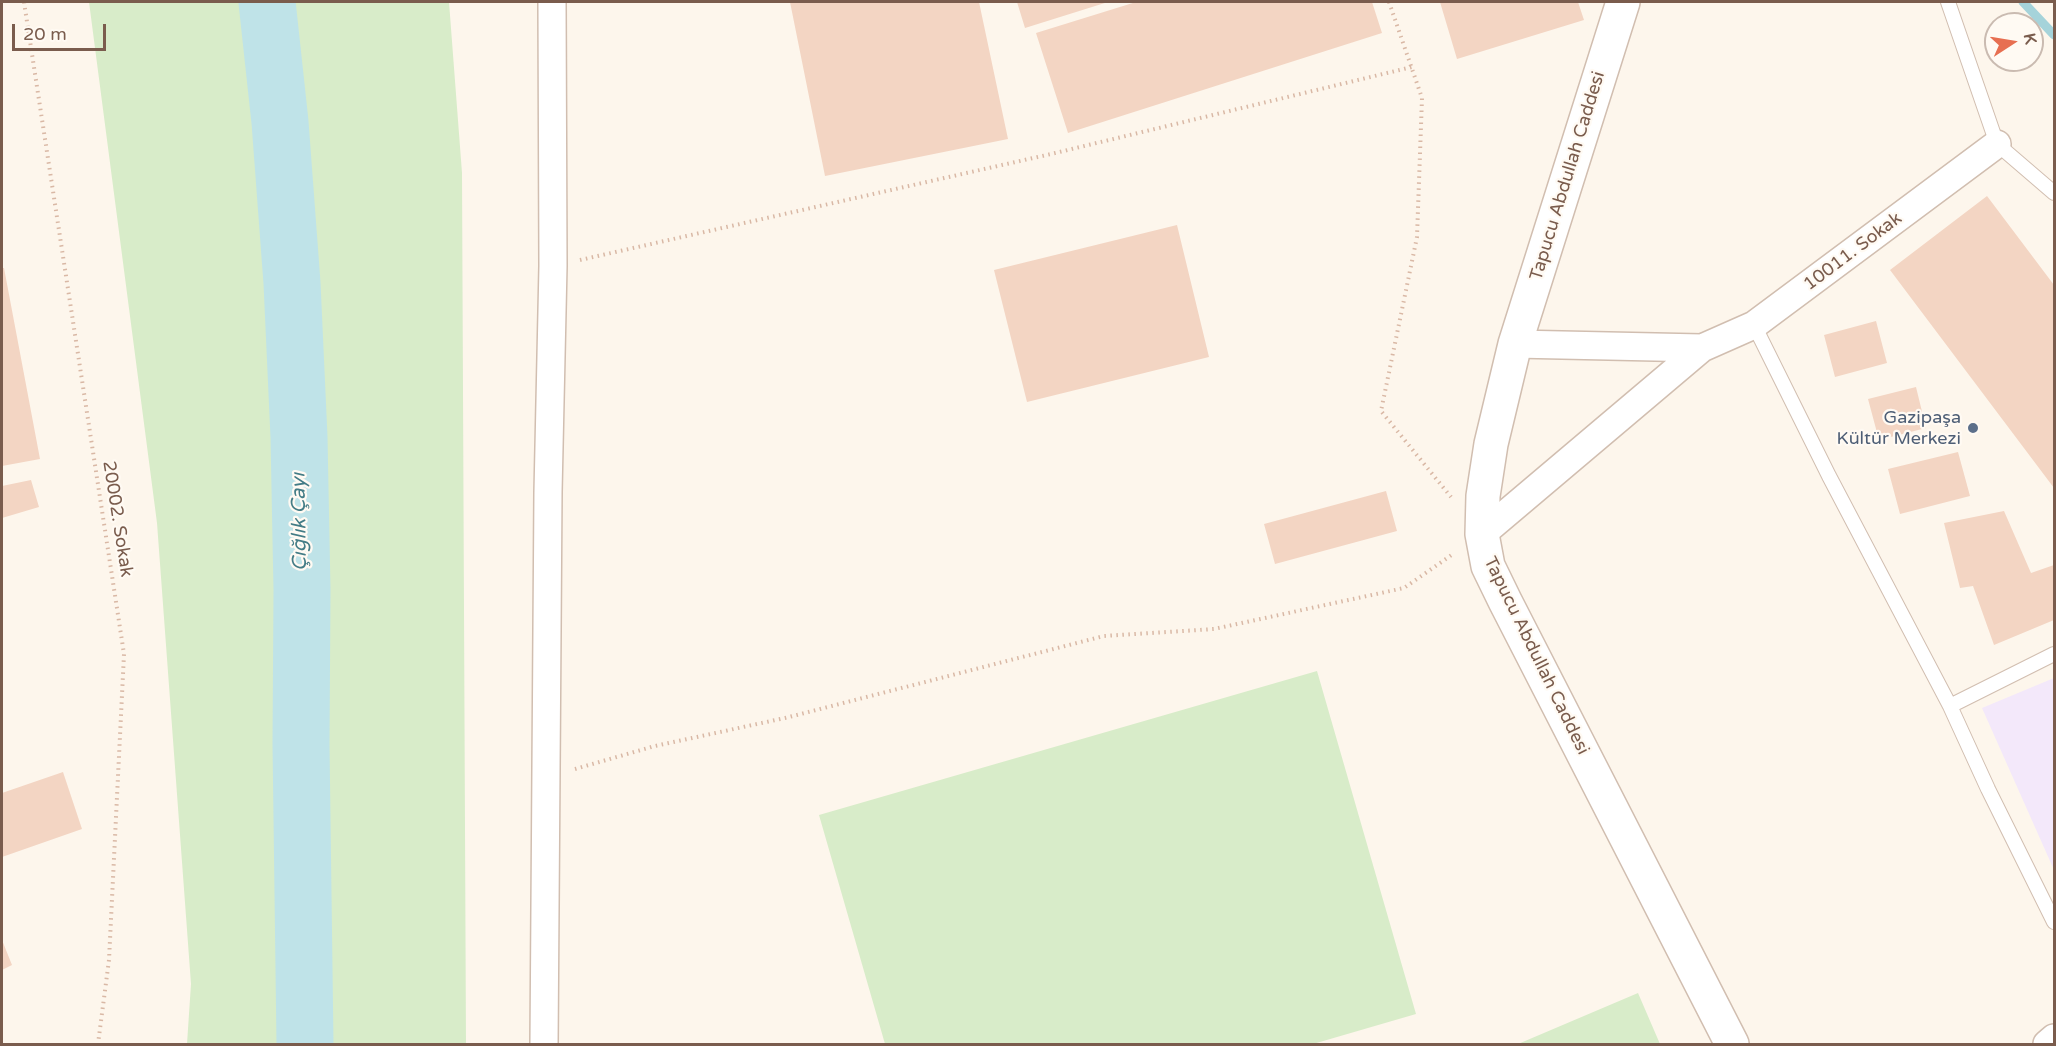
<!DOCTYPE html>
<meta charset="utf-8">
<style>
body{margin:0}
#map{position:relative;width:2056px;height:1046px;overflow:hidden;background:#fdf6ec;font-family:"Varela Round",sans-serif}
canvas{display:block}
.frame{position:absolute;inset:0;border:3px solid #7a5c4d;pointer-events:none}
.north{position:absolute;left:1984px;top:12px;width:60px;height:60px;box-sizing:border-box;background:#fffaf3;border:2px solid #cabbb1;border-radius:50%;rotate:78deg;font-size:16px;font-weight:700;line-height:24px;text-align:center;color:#7a5c4d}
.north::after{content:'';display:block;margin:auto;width:21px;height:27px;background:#e76f51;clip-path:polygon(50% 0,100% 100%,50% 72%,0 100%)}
.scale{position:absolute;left:12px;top:24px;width:94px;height:27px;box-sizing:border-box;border:3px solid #7a5c4d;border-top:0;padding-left:8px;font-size:18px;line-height:21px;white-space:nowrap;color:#7a5c4d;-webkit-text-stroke:4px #fffaf3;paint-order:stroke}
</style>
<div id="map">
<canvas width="2056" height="1046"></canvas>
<div class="frame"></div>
<div class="north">K</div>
<div class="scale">20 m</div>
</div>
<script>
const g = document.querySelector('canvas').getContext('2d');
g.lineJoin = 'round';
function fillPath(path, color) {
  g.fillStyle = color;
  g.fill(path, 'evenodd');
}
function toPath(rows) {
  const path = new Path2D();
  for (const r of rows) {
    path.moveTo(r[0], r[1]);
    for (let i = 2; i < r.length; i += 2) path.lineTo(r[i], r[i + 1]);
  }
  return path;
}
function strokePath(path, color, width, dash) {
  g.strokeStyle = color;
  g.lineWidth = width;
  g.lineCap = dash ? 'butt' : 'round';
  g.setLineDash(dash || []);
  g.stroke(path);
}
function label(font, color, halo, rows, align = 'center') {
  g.font = font + ' "Varela Round",sans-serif';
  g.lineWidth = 4.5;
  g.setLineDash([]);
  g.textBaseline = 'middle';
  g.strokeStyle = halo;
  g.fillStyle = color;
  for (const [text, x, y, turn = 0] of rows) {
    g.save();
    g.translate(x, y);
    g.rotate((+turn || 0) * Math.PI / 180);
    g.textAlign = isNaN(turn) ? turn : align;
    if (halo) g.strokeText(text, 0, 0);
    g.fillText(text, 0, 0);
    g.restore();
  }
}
fillPath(toPath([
 [2054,678,2054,870,1982,708]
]), '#f3e8fa');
fillPath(toPath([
 [89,2,449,2,462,173,466,1044,187,1044,191,984,157,523],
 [1317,671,1416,1014,1313,1044,885,1044,819,815],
 [1638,993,1660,1044,1518,1044]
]), '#d8ecc9');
strokePath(toPath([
 [2023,2,2054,35]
]), '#a5d3da', 9);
strokePath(toPath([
 [267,2,280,122,292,283,299,437,302,590,301,744,305,1044]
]), '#bfe3e8', 57);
fillPath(toPath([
 [790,2,979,2,1008,139,825,176],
 [1017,2,1108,2,1025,28],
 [1136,2,1372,2,1382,33,1068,133,1036,33],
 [1440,2,1578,2,1584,20,1457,59],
 [1987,196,2054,285,2054,488,1890,270],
 [1177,225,1209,357,1027,402,994,270],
 [2,268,4,268,40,459,2,466],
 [1876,321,1887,363,1835,377,1824,335],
 [1916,387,1926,428,1879,440,1868,399],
 [1958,452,1970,496,1900,514,1888,469],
 [31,480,39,507,2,518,2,486],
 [1386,491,1397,531,1275,564,1264,524],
 [2004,511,2031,573,2054,565,2054,620,1994,645,1973,586,1960,588,1944,523],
 [63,772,82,829,2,857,2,793],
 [2,940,12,965,2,970]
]), '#f3d5c3');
const service = toPath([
 [1948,2,1997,144,2054,193],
 [1754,325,1829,476,1950,706,1988,789,2054,922],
 [1950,706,2054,654]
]);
const minor = toPath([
 [1515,344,1702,348],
 [1482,534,1702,348,1754,325,1997,144],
 [544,1044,548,492,553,266,552,2],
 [2047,1044,2054,1038]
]);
const tertiary = toPath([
 [1623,2,1515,344,1491,444,1483,496,1482,534,1488,566,1505,601,1732,1044]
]);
strokePath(service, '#d1beb0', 16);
strokePath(minor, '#d1beb0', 30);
strokePath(tertiary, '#d1beb0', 36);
strokePath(toPath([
 [24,2,124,654,109,960,98,1044],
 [1389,2,1422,98,1417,237,1381,411,1451,497],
 [580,260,1051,154,1412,67],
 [575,769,655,746,785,718,1104,636,1214,629,1404,588,1453,554]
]), '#d9b8a5', 4, [1.5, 4.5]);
strokePath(service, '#fff', 14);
strokePath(minor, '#fff', 27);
strokePath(tertiary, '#fff', 33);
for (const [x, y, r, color] of [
 [1973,428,6,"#5c6f8a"]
]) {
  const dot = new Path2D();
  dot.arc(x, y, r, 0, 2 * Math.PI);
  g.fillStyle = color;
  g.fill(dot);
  strokePath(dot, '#fffaf3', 2);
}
label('18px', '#7a5c4d', '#fffaf3', [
 ["Tapucu Abdullah Caddesi",1568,176,-73],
 ["10011. Sokak",1853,252,-37],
 ["20002. Sokak",117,519,81],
 ["Tapucu Abdullah Caddesi",1536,656,64]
]);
label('18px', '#4e5e75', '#fffaf3', [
 ["Gazipaşa",1961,418],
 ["Kültür Merkezi",1961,439]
], 'right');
label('italic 20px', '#437c86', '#fffaf3', [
 ["Çığlık Çayı",300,522,-91]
]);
</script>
